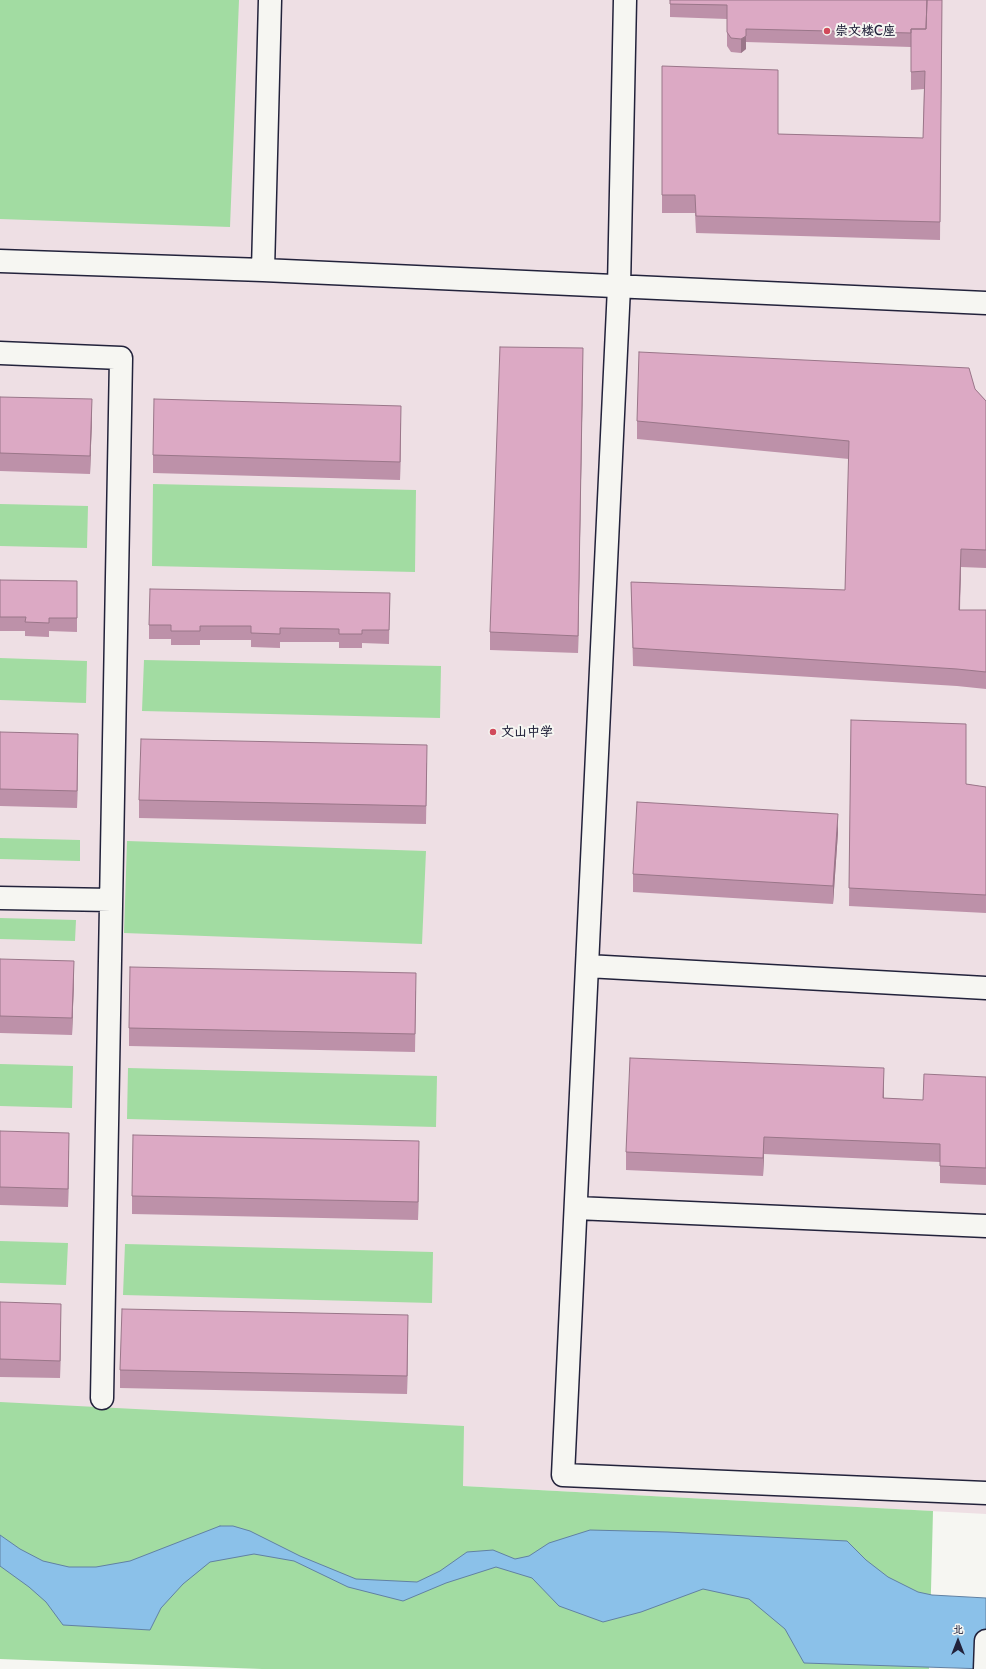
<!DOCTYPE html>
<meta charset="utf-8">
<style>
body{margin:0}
#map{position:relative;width:986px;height:1669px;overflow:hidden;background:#f6f6f2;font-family:Delius,"LXGW WenKai TC",sans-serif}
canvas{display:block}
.north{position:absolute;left:938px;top:1621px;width:40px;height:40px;-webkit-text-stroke:3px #f6f6f2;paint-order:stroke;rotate:0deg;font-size:11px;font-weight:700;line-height:16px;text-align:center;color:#22223b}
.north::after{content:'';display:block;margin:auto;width:14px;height:18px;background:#22223b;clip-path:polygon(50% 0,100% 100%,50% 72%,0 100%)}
</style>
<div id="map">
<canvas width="986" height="1669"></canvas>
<div class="north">北</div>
</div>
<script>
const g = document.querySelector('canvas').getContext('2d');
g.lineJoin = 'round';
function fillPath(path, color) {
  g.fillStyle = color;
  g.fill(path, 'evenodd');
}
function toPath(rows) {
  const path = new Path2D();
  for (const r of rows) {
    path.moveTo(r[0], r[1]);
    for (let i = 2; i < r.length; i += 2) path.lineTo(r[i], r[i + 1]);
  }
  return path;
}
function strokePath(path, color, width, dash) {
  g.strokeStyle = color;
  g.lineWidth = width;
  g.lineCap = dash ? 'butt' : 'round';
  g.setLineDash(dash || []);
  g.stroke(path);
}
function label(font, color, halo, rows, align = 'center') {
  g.font = font + ' Delius,"LXGW WenKai TC",sans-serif';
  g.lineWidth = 4;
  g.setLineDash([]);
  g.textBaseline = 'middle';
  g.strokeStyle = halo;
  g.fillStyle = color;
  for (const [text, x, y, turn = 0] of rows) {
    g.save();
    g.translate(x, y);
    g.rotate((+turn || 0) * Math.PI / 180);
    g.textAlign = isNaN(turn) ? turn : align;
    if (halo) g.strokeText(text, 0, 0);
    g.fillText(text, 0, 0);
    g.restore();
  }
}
fillPath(toPath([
 [0,0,986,0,986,1514,463,1486,0,1465]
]), '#eedfe4');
fillPath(toPath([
 [0,0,239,0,230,227,0,219],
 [153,484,416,490,415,572,152,566],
 [0,504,88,506,87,548,0,546],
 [0,658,87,661,86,703,0,700],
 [144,660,441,666,440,718,142,711],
 [0,838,80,840,80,861,0,859],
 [127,841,426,851,422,944,124,933],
 [0,918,76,920,75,941,0,939],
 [0,1064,73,1066,72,1108,0,1106],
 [128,1068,437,1076,436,1127,127,1119],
 [0,1241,68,1243,66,1285,0,1283],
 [125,1244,433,1252,432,1303,123,1295],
 [0,1402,464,1426,463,1486,933,1511,929,1669,262,1669,0,1659]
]), '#a2dca2');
const water = toPath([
 [220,1526,233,1526,250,1531,300,1556,356,1579,417,1582,440,1571,467,1552,493,1550,515,1559,529,1556,549,1543,590,1530,668,1532,847,1541,866,1560,888,1577,918,1592,932,1595,986,1598,986,1669,804,1663,785,1629,749,1599,703,1589,641,1612,603,1622,559,1606,532,1578,496,1567,446,1583,403,1601,348,1587,294,1561,254,1554,210,1562,183,1584,161,1608,150,1630,63,1625,46,1602,29,1587,0,1566,0,1535,20,1549,43,1561,69,1567,96,1567,130,1561,220,1526]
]);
fillPath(water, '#8bc1e9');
strokePath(water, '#6181a3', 1);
const minor = toPath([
 [625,0,619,287,563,1475,986,1493],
 [0,261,263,270,986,303],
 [263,270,270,0],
 [0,353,121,358,102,1398],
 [0,898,111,900],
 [587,966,986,988],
 [576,1208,986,1226],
 [985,1669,986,1641]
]);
strokePath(minor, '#22223b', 25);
strokePath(minor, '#f6f6f2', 22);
fillPath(toPath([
 [670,0,942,0,940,240,696,233,695,213,662,213,662,66,778,134,923,138,924,89,911,90,911,47,746,42,746,49,741,53,731,52,727,46,727,19,670,17],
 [583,365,578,653,490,650,490,632],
 [975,389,986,401,986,568,961,567,960,610,986,610,986,689,957,686,633,666,631,582,845,590,849,459,637,439,637,421],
 [0,397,92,417,90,474,0,471],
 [401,423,400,480,153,473,153,455],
 [0,580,77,581,77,632,49,631,49,637,25,636,25,631,0,631],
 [390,593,389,644,362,643,362,648,339,648,339,642,280,642,280,648,251,647,251,640,200,640,200,645,171,645,171,639,149,639,149,625],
 [851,720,966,784,986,787,986,913,849,906],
 [0,732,78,752,77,808,0,806],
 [427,763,426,824,139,818,139,800],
 [838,832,833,904,633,892,633,874],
 [0,959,74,979,72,1035,0,1033],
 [416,991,415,1052,129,1046,129,1028],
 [986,1077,986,1185,940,1183,940,1162,764,1154,763,1176,626,1170,626,1152,884,1086,884,1098,923,1100],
 [0,1131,69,1151,68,1207,0,1205],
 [419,1159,418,1220,132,1214,132,1196],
 [0,1302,61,1322,60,1378,0,1377],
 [408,1333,407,1394,120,1388,120,1370]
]), '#bd91a9');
fillPath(toPath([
 [746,36,746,49,741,53,741,39],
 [583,348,583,365,578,653,578,636],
 [92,399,92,417,90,474,90,456],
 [401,406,401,423,400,480,400,462],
 [961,549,961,567,959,628,959,610],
 [78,734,78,752,77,808,77,791],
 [838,814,838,832,833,904,833,886],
 [74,961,74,979,72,1035,72,1018],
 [884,1068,884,1086,883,1116,883,1098],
 [69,1133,69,1151,68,1207,68,1189],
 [764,1137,764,1154,763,1176,763,1158],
 [419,1141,419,1159,418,1220,418,1202],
 [61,1304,61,1322,60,1378,60,1361],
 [408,1315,408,1333,407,1394,407,1376]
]), '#9a7689');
const building = toPath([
 [670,0,927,0,926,29,911,29,911,33,746,29,746,36,741,39,731,38,727,32,727,5,670,4,670,0],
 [927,0,942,0,940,222,696,216,695,195,662,195,662,66,778,70,778,134,923,138,925,71,911,72,911,29,926,29,927,0],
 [500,347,583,348,578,636,490,632,500,347],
 [639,352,969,368,975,389,986,401,986,550,961,549,959,610,986,610,986,672,957,669,633,648,631,582,845,590,849,441,637,421,639,352],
 [0,397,92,399,90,456,0,453,0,397],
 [154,399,401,406,400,462,153,455,154,399],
 [0,580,77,581,77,618,49,618,49,623,25,622,26,617,0,617,0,580],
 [150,589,390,593,389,630,362,630,362,634,339,634,339,629,280,628,280,634,251,633,251,626,200,626,200,631,171,631,171,625,149,625,150,589],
 [851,720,966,724,966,784,986,787,986,895,849,888,851,720],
 [0,732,78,734,77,791,0,789,0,732],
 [141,739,427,745,426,806,139,800,141,739],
 [637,802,838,814,833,886,633,874,637,802],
 [0,959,74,961,72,1018,0,1016,0,959],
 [130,967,416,973,415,1034,129,1028,130,967],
 [630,1058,884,1068,883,1098,923,1100,924,1074,986,1077,986,1168,940,1166,940,1144,764,1137,763,1158,626,1152,630,1058],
 [0,1131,69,1133,68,1189,0,1187,0,1131],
 [133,1135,419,1141,418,1202,132,1196,133,1135],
 [0,1302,61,1304,60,1361,0,1359,0,1302],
 [122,1309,408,1315,407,1376,120,1370,122,1309]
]);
fillPath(building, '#dca9c4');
strokePath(building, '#9a7689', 1);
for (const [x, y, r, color] of [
 [827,31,4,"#d1495b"],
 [493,732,4,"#d1495b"]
]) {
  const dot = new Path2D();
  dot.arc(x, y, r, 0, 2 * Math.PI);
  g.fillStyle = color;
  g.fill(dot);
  strokePath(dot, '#f6f6f2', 1.5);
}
label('bold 13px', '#22223b', '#f6f6f2', [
 ["崇文楼C座",835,31],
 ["文山中学",501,732]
], 'left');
</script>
